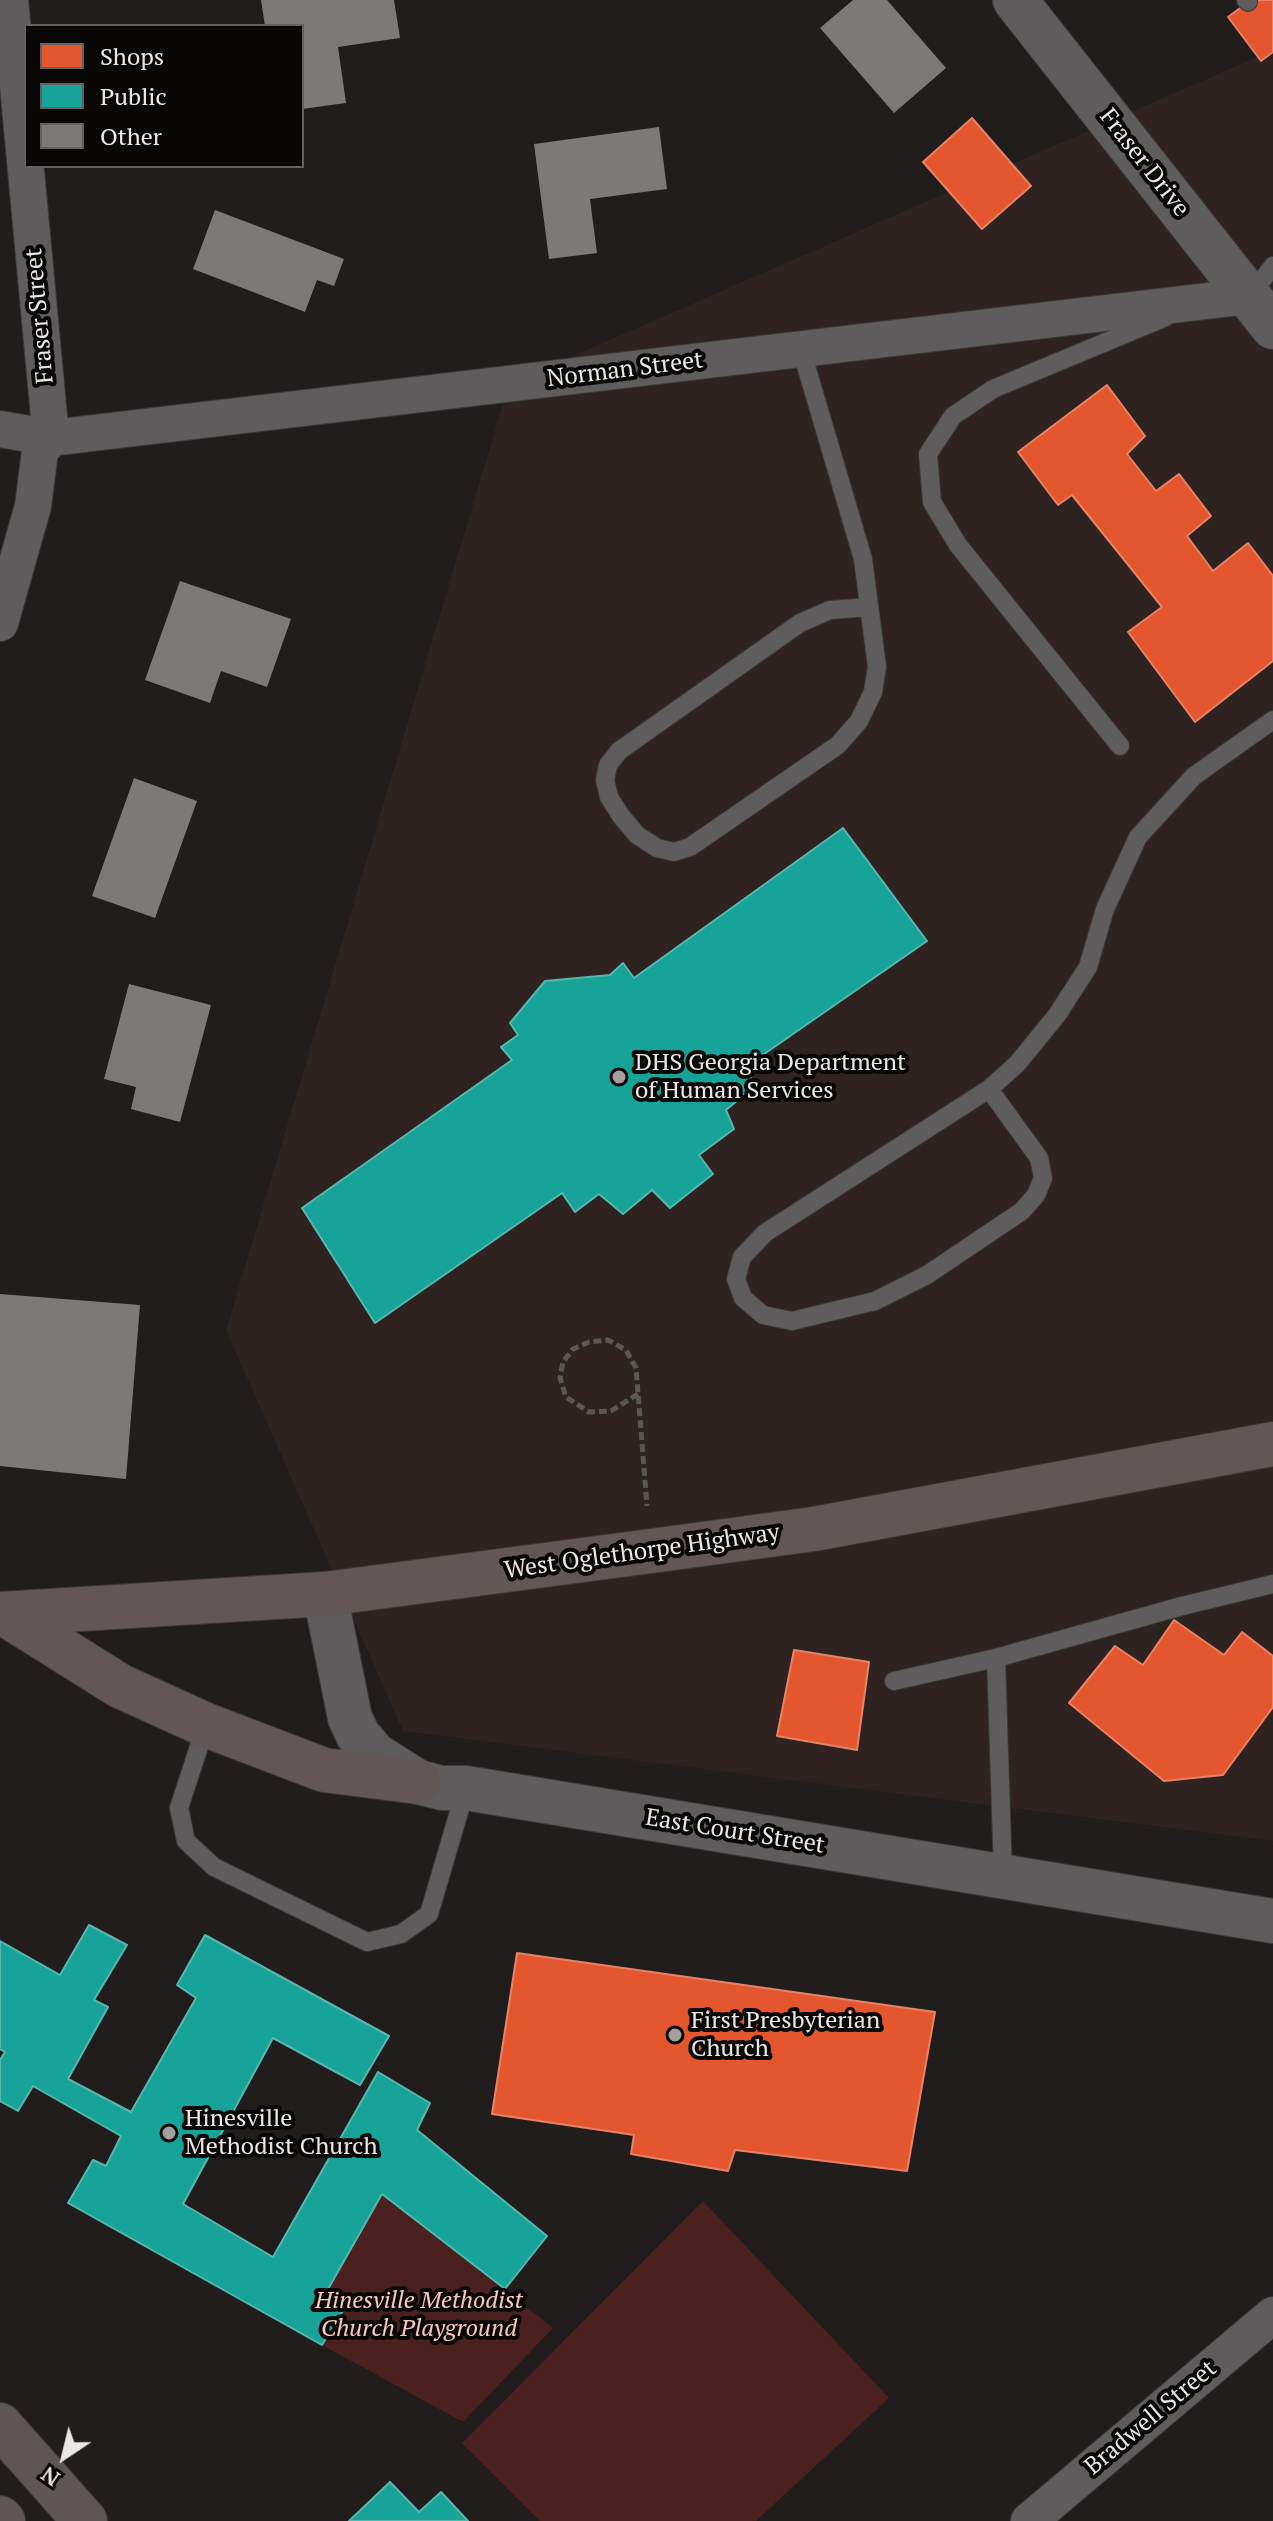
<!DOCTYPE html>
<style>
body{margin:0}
#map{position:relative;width:1273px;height:2521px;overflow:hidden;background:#211d1d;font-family:"PT Serif",serif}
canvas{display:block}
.legend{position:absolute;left:24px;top:24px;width:280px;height:144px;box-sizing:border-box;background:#0a0807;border:2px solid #646160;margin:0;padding:10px 14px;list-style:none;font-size:24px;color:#ebe7e6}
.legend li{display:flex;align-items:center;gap:16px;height:40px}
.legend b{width:40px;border:2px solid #646160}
.north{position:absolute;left:24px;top:2417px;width:80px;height:80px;-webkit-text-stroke:6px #0a0807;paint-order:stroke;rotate:215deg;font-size:22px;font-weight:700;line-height:32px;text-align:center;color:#ebe7e6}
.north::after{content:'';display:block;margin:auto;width:28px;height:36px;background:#ebe7e6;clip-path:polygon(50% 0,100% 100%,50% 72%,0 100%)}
</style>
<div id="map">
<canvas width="1273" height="2521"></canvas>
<ul class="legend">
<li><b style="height:22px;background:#e4572e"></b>Shops</li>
<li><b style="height:22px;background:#17a398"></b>Public</li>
<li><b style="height:22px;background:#7d7979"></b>Other</li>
</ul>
<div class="north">N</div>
</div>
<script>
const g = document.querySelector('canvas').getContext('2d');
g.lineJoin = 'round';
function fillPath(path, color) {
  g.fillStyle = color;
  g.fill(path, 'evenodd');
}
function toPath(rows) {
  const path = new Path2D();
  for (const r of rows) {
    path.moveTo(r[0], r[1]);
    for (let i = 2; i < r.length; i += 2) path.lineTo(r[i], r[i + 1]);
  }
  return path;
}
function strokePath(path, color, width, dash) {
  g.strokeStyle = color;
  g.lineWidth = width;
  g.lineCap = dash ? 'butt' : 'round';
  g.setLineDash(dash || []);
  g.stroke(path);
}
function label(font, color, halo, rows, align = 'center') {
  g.font = font + ' "PT Serif",serif';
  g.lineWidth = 8;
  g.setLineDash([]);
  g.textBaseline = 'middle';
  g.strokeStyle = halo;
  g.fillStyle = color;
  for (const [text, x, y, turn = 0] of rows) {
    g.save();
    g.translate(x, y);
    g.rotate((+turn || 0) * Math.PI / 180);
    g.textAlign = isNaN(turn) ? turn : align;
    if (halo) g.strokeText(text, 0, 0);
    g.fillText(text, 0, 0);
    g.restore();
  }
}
fillPath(toPath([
 [1273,50,1273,1841,403,1731,226,1330,509,384]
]), '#2e2321');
fillPath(toPath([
 [382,2194,553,2328,463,2422,322,2345,344,2310,323,2298],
 [703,2201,889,2398,756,2521,540,2521,462,2443]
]), '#4b211f');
const shops = toPath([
 [1251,0,1273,0,1273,52,1261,61,1228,17,1251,0],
 [972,118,1031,186,982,229,923,162,972,118],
 [1107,385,1145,436,1127,454,1156,491,1179,474,1211,516,1187,536,1213,571,1248,543,1273,576,1273,661,1195,722,1128,632,1162,607,1072,495,1058,505,1018,452,1107,385],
 [1174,1620,1224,1655,1242,1632,1273,1656,1273,1707,1223,1775,1164,1781,1069,1703,1115,1646,1143,1665,1174,1620],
 [794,1650,869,1662,857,1750,777,1736,794,1650],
 [517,1953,935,2012,907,2171,735,2150,728,2171,631,2154,634,2135,492,2114,517,1953]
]);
fillPath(shops, '#e4572e');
strokePath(shops, '#e68265', 2);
const public = toPath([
 [843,828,927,941,744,1068,756,1085,726,1110,734,1129,699,1155,713,1174,670,1208,652,1190,623,1214,599,1194,575,1212,562,1193,375,1323,302,1208,512,1060,501,1047,518,1035,510,1023,545,981,610,975,623,963,634,978,843,828],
 [89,1925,127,1945,94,2000,108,2007,68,2079,131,2112,196,1998,177,1985,205,1935,389,2036,360,2085,273,2038,183,2204,273,2257,378,2072,430,2103,417,2130,547,2236,505,2289,382,2194,323,2298,344,2309,322,2345,68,2203,93,2160,106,2166,121,2136,33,2086,18,2111,0,2101,0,2060,5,2052,0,2049,0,1941,60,1975,89,1925],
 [390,2482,419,2512,441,2492,468,2521,349,2521,390,2482]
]);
fillPath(public, '#17a398');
strokePath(public, '#57b7af', 2);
fillPath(toPath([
 [261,0,394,0,400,38,338,47,346,103,302,109,302,26,265,26],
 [853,0,887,0,946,68,894,113,820,28],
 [659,127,667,189,590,199,597,253,549,259,534,144],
 [215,210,344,259,334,286,317,280,305,312,193,269],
 [180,581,291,619,267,687,221,671,210,703,145,680],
 [134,778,197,801,155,918,92,896],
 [129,984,211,1005,180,1122,131,1109,136,1087,104,1079],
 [0,1294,140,1305,126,1479,0,1466]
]), '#7d7979');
const service = toPath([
 [1246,0,1248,2],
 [1250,295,1273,266],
 [801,349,863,559,877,667,873,692,859,721,838,745,690,847,674,852,657,848,637,835,621,816,609,797,605,780,608,765,619,751,800,623,830,610,869,607],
 [1120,746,958,545,932,502,928,454,953,416,993,389,1166,317],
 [989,1089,1039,1158,1043,1178,1036,1195,1022,1211,927,1275,875,1301,792,1321,763,1315,743,1298,736,1279,742,1257,765,1233,989,1089,1017,1064,1057,1015,1088,967,1105,909,1138,837,1194,776,1273,720],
 [996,1658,1003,1875],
 [894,1681,996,1658,1182,1606,1273,1584],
 [206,1725,179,1808,186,1841,214,1867,367,1942,401,1934,429,1914,466,1788]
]);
const minor = toPath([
 [0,429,51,438,1249,296],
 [0,623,33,506,40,451,51,438,10,0],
 [1029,2521,1273,2315]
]);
const tertiary = toPath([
 [1015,0,1273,327],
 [325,1594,350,1718,358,1735,375,1755,418,1782,442,1788,466,1788,1273,1921]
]);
const secondary = toPath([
 [0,2425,85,2521],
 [0,2518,3,2521]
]);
const trunk = toPath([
 [0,1614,325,1594,651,1551,814,1529,1273,1444],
 [5,1614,120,1686,206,1725,324,1770,418,1782]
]);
strokePath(service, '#3b3837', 20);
strokePath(minor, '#3b3837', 38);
strokePath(tertiary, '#3b3837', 46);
strokePath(secondary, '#3b3837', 46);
strokePath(trunk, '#3b3837', 46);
strokePath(toPath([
 [638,1394,611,1411,589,1412,566,1397,560,1378,563,1362,573,1349,589,1342,608,1340,626,1350,636,1368,647,1506]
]), '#5a5857', 5, [8, 4]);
strokePath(service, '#5e5c5c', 18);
strokePath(minor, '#5e5c5c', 36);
strokePath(tertiary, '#5e5c5c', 44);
strokePath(secondary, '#5d5655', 44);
strokePath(trunk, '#635656', 44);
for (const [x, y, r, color] of [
 [619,1077,8,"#a4a0a0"],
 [675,2035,8,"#a4a0a0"],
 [169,2133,8,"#a4a0a0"]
]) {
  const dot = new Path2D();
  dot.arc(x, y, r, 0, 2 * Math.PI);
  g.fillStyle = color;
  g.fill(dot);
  strokePath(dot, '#0a0807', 3);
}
label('24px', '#ebe7e6', '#0a0807', [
 ["Fraser Drive",1144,163,52],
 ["Fraser Street",40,316,-95],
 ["Norman Street",625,370,-7],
 ["West Oglethorpe Highway",642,1552,-8],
 ["East Court Street",735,1832,9],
 ["Bradwell Street",1151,2418,-40]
]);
label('24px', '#ebe7e6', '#0a0807', [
 ["DHS Georgia Department",635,1063],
 ["of Human Services",635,1091],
 ["First Presbyterian",691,2021],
 ["Church",691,2049],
 ["Hinesville",185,2119],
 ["Methodist Church",185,2147]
], 'left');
label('italic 24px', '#f9c7c1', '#0a0807', [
 ["Hinesville Methodist",419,2301],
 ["Church Playground",419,2329]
]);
</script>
